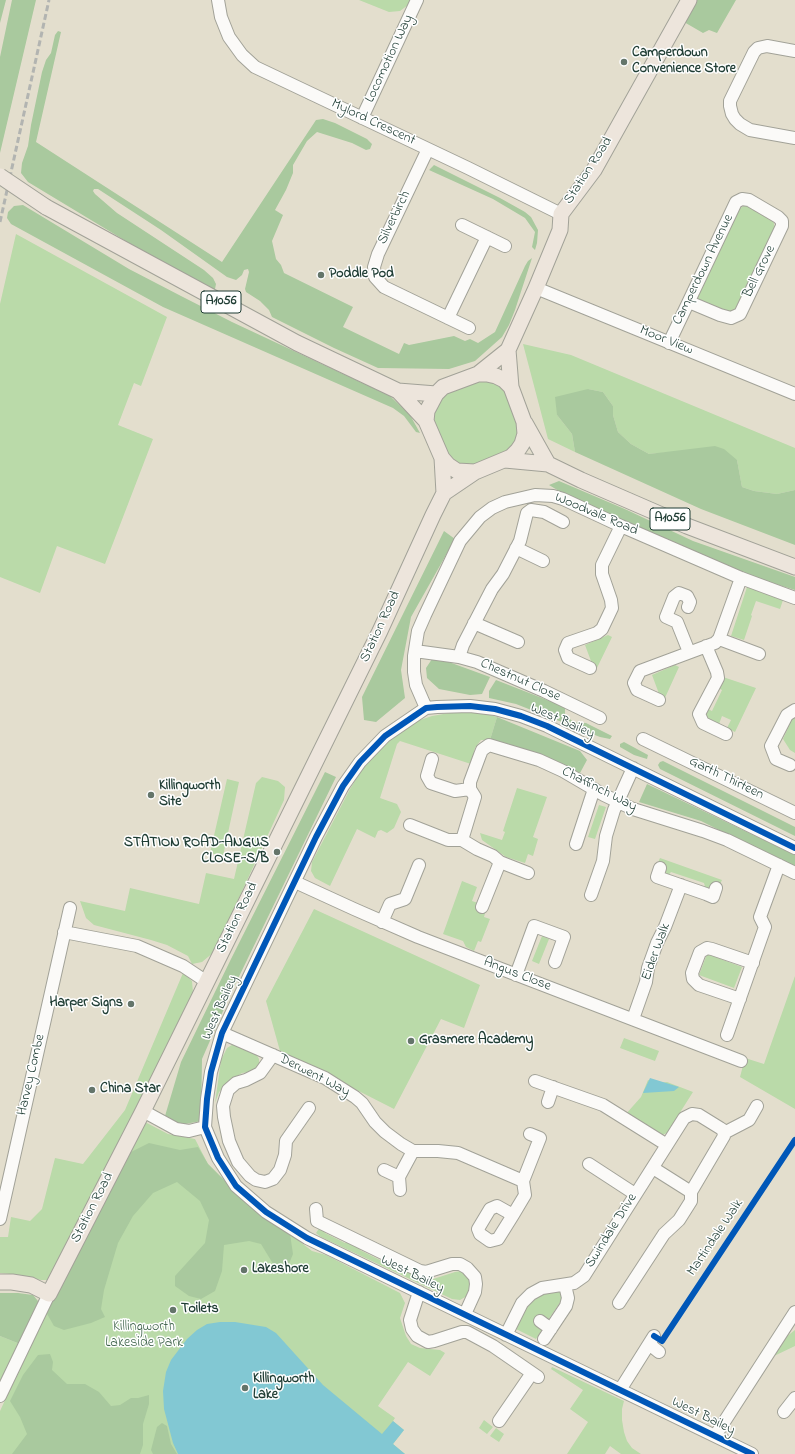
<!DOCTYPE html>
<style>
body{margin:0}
canvas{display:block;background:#e3decd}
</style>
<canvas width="795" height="1454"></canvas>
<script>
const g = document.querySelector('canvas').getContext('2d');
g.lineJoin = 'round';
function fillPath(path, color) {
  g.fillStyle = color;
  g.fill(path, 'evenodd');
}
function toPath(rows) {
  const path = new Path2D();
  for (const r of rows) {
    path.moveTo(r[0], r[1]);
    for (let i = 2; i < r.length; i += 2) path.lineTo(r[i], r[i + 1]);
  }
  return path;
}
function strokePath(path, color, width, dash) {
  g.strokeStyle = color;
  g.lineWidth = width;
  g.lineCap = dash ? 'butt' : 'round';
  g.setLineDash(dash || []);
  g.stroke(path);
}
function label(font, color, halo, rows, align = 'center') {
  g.font = font + ' "Indie Flower",sans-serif';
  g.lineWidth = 3;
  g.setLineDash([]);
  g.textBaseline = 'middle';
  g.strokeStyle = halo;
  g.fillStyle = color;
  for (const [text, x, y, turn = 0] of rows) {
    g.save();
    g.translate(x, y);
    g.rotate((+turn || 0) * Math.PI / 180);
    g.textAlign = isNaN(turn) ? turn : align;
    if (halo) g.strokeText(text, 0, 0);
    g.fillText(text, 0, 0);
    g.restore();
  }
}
fillPath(toPath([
 [359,0,410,0,408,5,400,11,389,12],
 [746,205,773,220,775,228,736,308,731,312,724,312,698,299,697,292,738,209],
 [16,234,167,317,141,386,134,383,118,425,153,439,105,564,57,546,40,593,0,577,0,304],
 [523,344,571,355,795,448,795,490,777,494,754,491,742,487,737,460,673,452,649,454,631,444,618,432,613,415,613,406,603,392,588,389,557,415,572,434,575,452,548,439],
 [479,381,495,382,505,390,520,431,512,449,473,466,460,466,448,459,433,423,433,409,446,393],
 [747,587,783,600,780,609,756,601,751,615,752,616,744,640,731,636],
 [608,635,612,637,596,670,594,669,585,645],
 [675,665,679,667,664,700,661,699,652,675],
 [723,677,756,688,735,732,727,728,731,720,722,716,719,724,704,717,708,709,712,711,722,690,718,688],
 [475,711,497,717,490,740,481,740,475,748,471,764,400,741,397,744,380,798,397,804,401,812,394,828,387,833,381,830,378,831,375,838,357,829,330,886,315,878,311,871,312,862,350,789,363,768,387,740,414,722,432,716,455,712],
 [793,717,795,717,795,753,790,750,783,739],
 [262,777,278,781,285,787,284,800,214,952,202,962,192,964,188,956,167,945,151,940,94,925,86,918,80,901,125,911,130,888,199,904,206,873,234,879,256,783],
 [227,779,239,782,223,856,210,853],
 [517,788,547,797,533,837,538,839,533,856,528,854,525,863,506,857,482,840,480,833,502,840,505,832,503,831],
 [599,805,606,807,595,839,588,837],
 [660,858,722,880,719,886,706,890,704,883,671,872,667,877,657,865],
 [462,881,477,887,472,901,487,906,484,917,490,919,481,942,478,941,474,951,466,947,463,941,443,934],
 [314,909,480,985,464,1028,441,1019,394,1109,280,1051,266,1001],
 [542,936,549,939,539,964,532,961],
 [707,954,742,967,734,988,699,975],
 [183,973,192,981,193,993,54,1273,47,1280,41,1280,20,1275,0,1273,0,1237,8,1237,11,1217,30,1221,42,1209,55,1158,83,1164,125,1110],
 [795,976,795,1109,740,1077,745,1058,764,1064],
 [624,1038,659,1051,655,1061,620,1048],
 [235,1043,256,1054,259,1059,259,1066,250,1072,242,1073,231,1080,219,1092,215,1103,221,1060,227,1048],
 [648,1080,661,1083,667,1082,693,1092,667,1133,660,1136,625,1115,641,1097],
 [143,1121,168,1134,195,1139,208,1164,257,1213,290,1234,312,1251,326,1255,400,1293,405,1303,400,1318,406,1336,411,1344,420,1348,440,1350,445,1353,430,1376,408,1362,378,1406,395,1418,393,1421,404,1430,393,1444,405,1454,0,1454,0,1411,46,1312],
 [320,1227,323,1229,325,1233,345,1243,348,1241,359,1246,360,1250,382,1261,386,1259,430,1280,455,1272,461,1271,466,1273,472,1284,467,1296,460,1300,452,1299,321,1237,316,1233],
 [558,1290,561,1293,563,1298,548,1320,541,1315,536,1323,543,1328,536,1339,516,1329,516,1324,520,1314,537,1294],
 [795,1330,795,1346,774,1356,786,1337],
 [0,1336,20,1344,0,1386],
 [552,1367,624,1401,622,1409,622,1420,624,1432,627,1441,632,1448,641,1454,621,1454,610,1446,605,1454,567,1454,588,1422,570,1409,583,1390,551,1369],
 [484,1420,493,1427,487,1434,479,1428],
 [496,1428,504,1434,499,1442,490,1436]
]), '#badaa9');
fillPath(toPath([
 [0,0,6,0,0,23],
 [12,0,36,0,0,153,0,57],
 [697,0,736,0,717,33,709,30,703,33,684,22],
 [58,31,61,32,36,142,222,262,316,120,323,119,335,123,367,139,372,144,370,149,366,150,352,143,317,132,307,141,293,165,293,173,286,190,275,210,283,215,272,241,276,259,281,265,284,273,353,307,343,327,399,354,404,343,409,345,454,336,465,341,470,339,478,343,495,332,525,266,528,261,532,258,515,310,509,325,502,337,475,361,449,369,378,368,334,348,272,317,269,310,260,301,246,292,245,289,249,272,248,269,244,270,242,275,236,280,227,277,161,230,98,189,94,189,93,191,95,194,117,213,204,270,213,278,216,284,215,289,210,290,192,281,28,182,21,173,22,163,28,146,31,125,42,72,46,60,51,53,55,35],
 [434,165,500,198,525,212,531,217,538,230,537,243,535,250,532,247,535,232,525,218,493,199,429,170],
 [23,205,129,269,181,296,232,322,390,396,410,415,420,433,416,432,404,416,393,408,163,307,11,224,7,218,8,212,14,206],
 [588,389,603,392,613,406,613,415,618,432,631,444,649,454,715,446,724,449,737,460,742,487,754,491,777,494,795,490,795,545,701,509,575,452,572,434,557,415,555,397],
 [559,481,627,510,693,541,795,577,795,590,763,580,686,549,559,491,549,485],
 [444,531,455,539,411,617,401,670,405,698,376,722,364,720,362,697],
 [435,657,490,677,482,694,470,695,439,689,427,678,426,668,432,659],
 [496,680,565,707,565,714,573,722,586,723,612,736,610,739,600,737,516,704,489,698,489,691],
 [497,717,580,751,587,760,580,773,543,758,490,740],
 [624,742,648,755,647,759,634,755,620,747,620,744],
 [663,761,795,827,795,836,660,769,658,765,660,762],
 [325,772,336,777,230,995,202,1059,201,1121,180,1125,165,1116,181,1062,231,959],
 [647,784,795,855,795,868,701,821,639,802],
 [149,1143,180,1150,198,1147,208,1164,257,1213,290,1234,293,1254,286,1271,275,1267,261,1244,249,1241,224,1245,222,1271,215,1291,201,1299,189,1296,175,1286,175,1276,205,1243,209,1220,200,1201,177,1182,153,1193,133,1216,118,1243,104,1290,101,1309,105,1317,91,1323,64,1330,54,1326,46,1312,131,1152],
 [0,1293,18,1293,33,1295,38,1301,37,1307,20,1344,0,1336],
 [50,1354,53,1362,52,1370,67,1384,85,1384,99,1392,111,1406,120,1405,131,1398,138,1398,149,1395,149,1404,143,1424,143,1445,140,1454,12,1454,27,1434,20,1417,10,1401,23,1375,38,1355],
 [162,1423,167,1426,171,1444,177,1454,153,1454,151,1450,157,1427]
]), '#a9c99e');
fillPath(toPath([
 [650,1078,679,1087,674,1091,643,1093],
 [220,1322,235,1322,266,1327,276,1333,323,1385,382,1434,393,1421,404,1430,393,1444,405,1454,178,1454,173,1443,164,1409,163,1391,166,1372,171,1360,187,1339,197,1330,207,1324]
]), '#82c8d3');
const minor = toPath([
 [218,0,221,17,229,37,242,55,255,67,468,168,561,214],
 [795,51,767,46,758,48,754,52,730,101,730,106,732,114,735,119,740,124,750,130,795,138],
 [362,118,417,0],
 [428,149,378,254,374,267,375,277,384,287,469,328],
 [462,225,505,246],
 [536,288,795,394],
 [448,318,487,237],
 [669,343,736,202,742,199,749,200,778,217,782,221,782,226,740,314,731,318,720,315,689,302],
 [516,548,543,561],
 [688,607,690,602,687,596,679,593,674,597,666,617,677,622,689,652],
 [474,623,518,642],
 [719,639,759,654],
 [706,646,717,672,718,678,699,714,703,723,726,734],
 [415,651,459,657,477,662,544,691,600,718],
 [459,657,463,645,492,589,503,574,520,541,527,513,531,510,544,512,563,522],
 [590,668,568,658,565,650,568,643,597,633,602,629,612,608,611,600,602,574,602,565,621,526],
 [659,700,637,690,634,683,640,671,715,643,719,639,741,578],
 [426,708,416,685,414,672,414,656,418,631,425,615,460,541,480,517,492,508,505,502,535,495,553,496,563,499,621,526,741,578,795,598],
 [643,739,795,813],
 [432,759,427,776,431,783,455,791,470,789],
 [790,765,776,759,771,746,787,715,795,710],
 [410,825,448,840,462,840,477,849,493,856,500,862,528,873],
 [462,840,475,797,470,789,470,782,480,755,482,750,489,745,539,760,563,771,604,795,633,809,703,831,727,840,795,873],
 [576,844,594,789],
 [660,868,657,877,706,894,713,897,716,888],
 [295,882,354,909,418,937,741,1061],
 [591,895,603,861,606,836,614,810,633,768],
 [482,907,500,862],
 [382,922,390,904,405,899,419,865],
 [64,932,137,946,183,966,207,982],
 [516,975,534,926,564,937,555,962],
 [740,999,699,985,693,979,692,973,700,952,707,948,712,949,753,963],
 [633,1019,646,982,648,968,657,943,665,927,681,885],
 [222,1033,325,1078,355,1097,362,1103,375,1122,385,1132,401,1144,413,1151,438,1151,458,1153,523,1181,540,1138,530,1134],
 [727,1035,765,927,760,917,779,865],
 [273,1055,260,1073,246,1080,236,1083,228,1090,223,1106,224,1117,229,1141,238,1162,250,1176,256,1180,265,1182,273,1179,280,1170,285,1155,286,1141,309,1108],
 [535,1081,603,1105,667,1145],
 [548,1102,553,1087],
 [143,1111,176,1129,189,1131,205,1127],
 [724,1133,749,1120,757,1106],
 [589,1164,635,1194],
 [653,1168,691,1192],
 [384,1170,399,1177],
 [400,1190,399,1177,413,1151],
 [316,1209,317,1221,420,1271,426,1272,452,1264,460,1264,467,1268,475,1277,476,1284,475,1292,465,1314],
 [513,1215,497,1206,490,1209,478,1229,480,1234,490,1241,498,1239,513,1215,525,1195,523,1181],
 [0,1219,70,908],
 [419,1292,410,1320,412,1329,417,1336,428,1342,434,1341,462,1332,467,1332,493,1346,538,1377],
 [540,1321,551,1329],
 [506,1335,522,1303,531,1294,542,1288,574,1283,584,1276,684,1118,692,1114,699,1115,720,1128,723,1130,724,1136,691,1192,691,1201,679,1220,664,1234,619,1303],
 [544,1339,566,1306,568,1298,565,1285],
 [649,1344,659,1352],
 [620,1390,654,1336],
 [0,1396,49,1294],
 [784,1412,795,1398],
 [499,1421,532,1373],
 [715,1436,795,1312],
 [752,1454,307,1238,266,1212,236,1186,218,1158,205,1127,207,1099,211,1072,222,1033,316,837,343,786,360,762,385,736,426,708,437,707,470,706,495,709,521,716,547,726,795,848]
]);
const major = toPath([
 [46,207,297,343,398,391,426,421],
 [508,350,511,387],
 [478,374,508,350,536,288,560,230,561,214,594,170,689,0],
 [478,374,487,374,496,376,504,380,511,387,524,422,525,434,522,444,518,450,511,457,475,472,457,471,448,465,442,458,426,421,427,411,436,394,443,387,478,374],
 [398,391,436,394],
 [525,423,548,464],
 [442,458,444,493],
 [505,460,548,464,581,480,687,526,795,567],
 [0,1282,12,1282,31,1285,49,1294,143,1111,380,631,433,515,444,493,475,472]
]);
strokePath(minor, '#a2a298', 14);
strokePath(major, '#a2a298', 17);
strokePath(minor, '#fbfaf8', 12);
strokePath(major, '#ede5dc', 15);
strokePath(toPath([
 [0,222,49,0]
]), '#b2b4b1', 3, [6, 3]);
const majorBridge = toPath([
 [0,176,46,207]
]);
strokePath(majorBridge, '#a2a298', 17, []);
strokePath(majorBridge, '#ede5dc', 15);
strokePath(toPath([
 [654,1336,662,1341,795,1140],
 [752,1454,307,1238,266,1212,236,1186,218,1158,205,1127,207,1099,211,1072,222,1033,316,837,343,786,360,762,385,736,426,708,437,707,470,706,495,709,521,716,547,726,795,848]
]), '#0057b8', 6);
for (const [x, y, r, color] of [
 [624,62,4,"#64756a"],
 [321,275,4,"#64756a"],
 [151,795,4,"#64756a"],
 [277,852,4,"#64756a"],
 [131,1004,4,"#64756a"],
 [411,1041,4,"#64756a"],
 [92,1090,4,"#64756a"],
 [244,1270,4,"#64756a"],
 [173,1310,4,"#64756a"],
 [245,1388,4,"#64756a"]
]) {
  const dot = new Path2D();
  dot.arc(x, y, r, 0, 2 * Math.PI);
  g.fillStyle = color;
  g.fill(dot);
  strokePath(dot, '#fff', 1.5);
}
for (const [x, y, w] of [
 [221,302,40],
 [670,519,40]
]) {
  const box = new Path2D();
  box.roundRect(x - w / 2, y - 11, w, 22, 3);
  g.fillStyle = '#fff';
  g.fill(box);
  strokePath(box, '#1f3d34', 1);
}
label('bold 13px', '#1f3d34', null, [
 ["A1056",221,302],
 ["A1056",670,519]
]);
label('bold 14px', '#1f3d34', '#fff', [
 ["Camperdown",632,54],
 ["Convenience Store",632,70],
 ["Poddle Pod",329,275],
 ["Killingworth",159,787],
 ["Site",159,803],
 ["STATION ROAD-ANGUS",269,844,"right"],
 ["CLOSE-S/B",269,860,"right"],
 ["Harper Signs",123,1004,"right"],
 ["Grasmere Academy",419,1041],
 ["China Star",100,1090],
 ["Lakeshore",252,1270],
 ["Toilets",181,1310],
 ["Killingworth",253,1380],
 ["Lake",253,1396]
], 'left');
label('14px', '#1f3d34', '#fff', [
 ["Locomotion Way",390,59,-65],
 ["Mylord Crescent",373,123,25],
 ["Station Road",589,171,-57],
 ["Silverbirch",395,218,-64],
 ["Camperdown Avenue",704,270,-64],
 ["Bell Grove",760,272,-64],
 ["Moor View",666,341,22],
 ["Woodvale Road",596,515,23],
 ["Station Road",381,627,-65],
 ["Chestnut Close",520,681,24],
 ["West Bailey",562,722,24],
 ["Garth Thirteen",726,779,26],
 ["Chaffinch Way",599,790,27],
 ["Station Road",238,918,-64],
 ["Eider Walk",657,952,-70],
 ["Angus Close",517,975,21],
 ["West Bailey",221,1008,-66],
 ["Harvey Combe",32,1075,-77],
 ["Derwent Way",314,1076,27],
 ["Station Road",93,1208,-63],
 ["Swindale Drive",612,1231,-58],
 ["Martindale Walk",716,1238,-56],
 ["West Bailey",412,1275,26],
 ["West Bailey",703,1417,26]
]);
label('14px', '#3e634a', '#fff', [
 ["Killingworth",144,1328],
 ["Lakeside Park",144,1344]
]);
</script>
